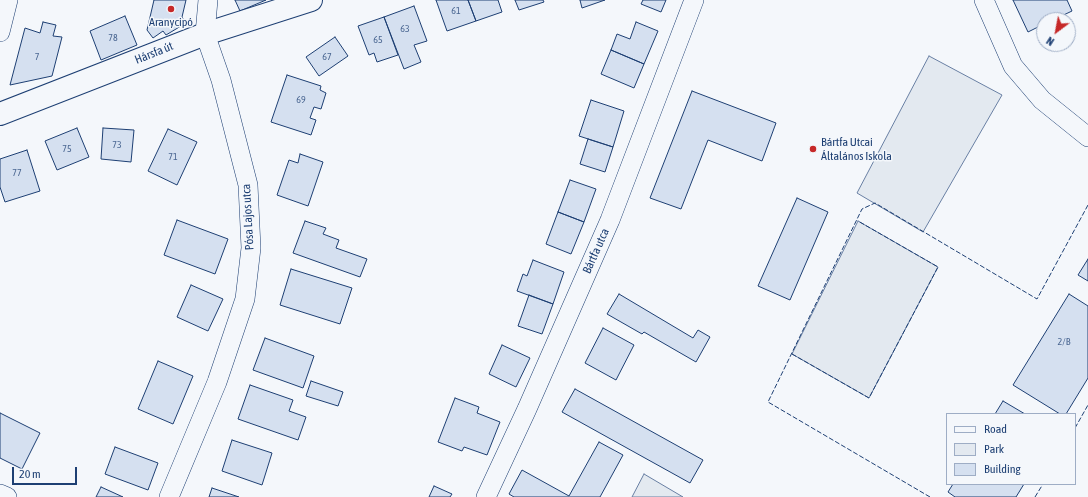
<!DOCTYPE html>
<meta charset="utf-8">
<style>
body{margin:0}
#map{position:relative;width:1088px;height:497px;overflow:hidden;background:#f4f7fb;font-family:"Asap Condensed",sans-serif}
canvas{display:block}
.legend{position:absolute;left:946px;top:413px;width:130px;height:72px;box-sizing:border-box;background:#f4f7fb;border:1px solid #9eadc5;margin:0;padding:5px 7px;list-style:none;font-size:12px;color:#1d3f73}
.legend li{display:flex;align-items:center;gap:8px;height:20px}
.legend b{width:20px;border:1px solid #9eadc5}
.north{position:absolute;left:1036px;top:12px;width:40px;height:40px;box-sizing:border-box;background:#f4f7fb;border:1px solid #9eadc5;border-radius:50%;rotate:212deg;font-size:11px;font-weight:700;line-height:16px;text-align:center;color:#1d3f73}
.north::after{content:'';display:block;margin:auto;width:14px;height:18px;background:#c62828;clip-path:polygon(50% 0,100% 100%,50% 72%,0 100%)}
.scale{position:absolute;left:12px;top:467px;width:65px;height:18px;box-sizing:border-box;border:2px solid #1d3f73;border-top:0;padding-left:5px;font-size:12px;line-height:14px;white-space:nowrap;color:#1d3f73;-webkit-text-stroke:3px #f4f7fb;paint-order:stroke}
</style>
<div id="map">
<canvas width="1088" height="497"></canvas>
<ul class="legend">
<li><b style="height:5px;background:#f4f7fb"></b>Road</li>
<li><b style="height:11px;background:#e3e9f0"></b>Park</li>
<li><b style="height:11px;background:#d5e0f0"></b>Building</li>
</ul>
<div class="north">N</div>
<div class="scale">20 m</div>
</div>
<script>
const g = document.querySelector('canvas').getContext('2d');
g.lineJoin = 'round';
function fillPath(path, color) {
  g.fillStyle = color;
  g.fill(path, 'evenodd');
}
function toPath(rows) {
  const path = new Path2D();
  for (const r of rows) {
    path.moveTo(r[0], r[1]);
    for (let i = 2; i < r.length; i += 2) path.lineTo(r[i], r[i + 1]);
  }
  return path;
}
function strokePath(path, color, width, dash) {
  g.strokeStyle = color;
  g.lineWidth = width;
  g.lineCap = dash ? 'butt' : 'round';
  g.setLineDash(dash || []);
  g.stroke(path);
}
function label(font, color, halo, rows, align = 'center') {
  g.font = font + ' "Asap Condensed",sans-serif';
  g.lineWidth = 3;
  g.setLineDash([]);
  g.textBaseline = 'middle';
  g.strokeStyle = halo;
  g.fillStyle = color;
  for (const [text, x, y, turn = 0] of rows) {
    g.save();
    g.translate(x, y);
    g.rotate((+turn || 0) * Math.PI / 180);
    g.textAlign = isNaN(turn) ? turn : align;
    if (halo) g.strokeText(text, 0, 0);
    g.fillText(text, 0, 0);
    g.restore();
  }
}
const green = toPath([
 [929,56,1002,95,923,232,857,193,929,56],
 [858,221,938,267,869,398,792,354,858,221],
 [644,474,683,497,632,497,644,474]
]);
fillPath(green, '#e3e9f0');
strokePath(green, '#687fa3', 1);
const building = toPath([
 [154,0,186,0,182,17,186,23,166,35,163,31,153,38,147,30,154,0],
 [235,0,266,0,240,11,235,0],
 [436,0,468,0,476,21,447,31,436,0],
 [468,0,498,0,502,12,476,21,468,0],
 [515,0,543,0,544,2,519,10,515,0],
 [580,0,605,0,582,8,580,0],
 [643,0,666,0,661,12,641,4,643,0],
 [1013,0,1067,0,1072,11,1053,20,1044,20,1044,24,1028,32,1013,0],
 [414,6,427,41,414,45,421,62,404,69,384,17,414,6],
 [125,16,137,45,101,60,90,31,125,16],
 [384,17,398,55,377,62,374,53,369,55,358,26,384,17],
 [43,22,56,25,53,36,62,37,52,76,10,85,25,28,40,33,43,22],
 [636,22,658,31,644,64,611,50,617,34,630,39,636,22],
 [335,37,348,56,319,76,306,57,335,37],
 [611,50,644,64,634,88,601,74,611,50],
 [287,75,321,86,320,90,326,93,321,109,314,107,310,118,316,120,311,135,271,122,287,75],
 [692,91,776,123,762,161,708,140,681,209,650,198,692,91],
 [591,100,624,111,613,147,579,136,591,100],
 [77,128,89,157,57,170,45,141,77,128],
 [103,128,134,130,131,162,101,159,103,128],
 [168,129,197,142,177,185,148,171,168,129],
 [588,139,613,147,605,172,580,164,588,139],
 [27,150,40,191,5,202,0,187,0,159,27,150],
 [300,154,323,162,308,206,277,195,289,160,298,163,300,154],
 [570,180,596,189,584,222,558,212,570,180],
 [797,198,828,212,790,300,758,286,797,198],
 [558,212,584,222,571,254,546,244,558,212],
 [177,220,228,239,215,274,164,255,177,220],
 [305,221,326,228,323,234,339,240,336,248,367,259,360,277,293,253,305,221],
 [1088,259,1088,281,1078,275,1088,259],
 [533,260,564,272,553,304,517,291,523,274,527,276,533,260],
 [291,269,352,288,340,324,280,305,291,269],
 [191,285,223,299,208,331,177,317,191,285],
 [619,294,693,338,698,330,710,337,696,362,644,332,642,334,607,314,619,294],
 [1069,294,1088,306,1088,378,1066,414,1060,414,1013,385,1069,294],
 [529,295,553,304,542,334,518,326,529,295],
 [603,328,634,345,616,380,585,363,603,328],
 [265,338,314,356,303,388,253,370,265,338],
 [502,345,530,358,516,387,489,374,502,345],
 [158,361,193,376,173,424,138,409,158,361],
 [311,381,343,392,338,406,306,396,311,381],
 [250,385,293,400,289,411,306,417,298,440,238,419,250,385],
 [575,389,703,460,690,483,562,412,575,389],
 [455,398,479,407,477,413,500,422,487,455,464,447,462,451,438,442,455,398],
 [1003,401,1025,414,995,414,1003,401],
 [0,413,40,433,22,469,0,458,0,413],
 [232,440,272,453,262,485,222,471,232,440],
 [599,442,623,455,600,497,514,497,509,494,522,470,569,496,599,442],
 [115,447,158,463,148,490,105,474,115,447],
 [953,484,1024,484,1016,497,955,497,948,492,953,484],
 [434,486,452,494,450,497,429,497,434,486],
 [101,487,123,497,96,497,101,487],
 [212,488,239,497,209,497,212,488]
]);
fillPath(building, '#d5e0f0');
strokePath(building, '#1d3f73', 1);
const minor = toPath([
 [984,0,1013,66,1042,100,1088,137],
 [0,32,8,0],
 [0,494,7,497],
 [169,497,217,382,245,299,251,248,248,185,221,80,205,34,208,0],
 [486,497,527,409,610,220,694,0]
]);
const tertiary = toPath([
 [0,114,205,34,311,0]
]);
strokePath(minor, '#1d3f73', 20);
strokePath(tertiary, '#1d3f73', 24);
strokePath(minor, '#f4f7fb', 19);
strokePath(tertiary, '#f4f7fb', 22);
strokePath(toPath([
 [792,354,869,398,938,267,858,221],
 [1075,428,1088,405],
 [930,497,768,402,862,209,875,203,1037,299,1088,205],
 [1035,497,1043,484]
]), '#1d3f73', 1, [5, 2]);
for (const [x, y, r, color] of [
 [171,9,4,"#c62828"],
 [813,149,4,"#c62828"]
]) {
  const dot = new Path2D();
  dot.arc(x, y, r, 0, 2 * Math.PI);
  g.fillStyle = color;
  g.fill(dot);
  strokePath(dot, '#f4f7fb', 1.5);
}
label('10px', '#4b6792', null, [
 ["61",456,11],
 ["63",405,29],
 ["78",113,38],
 ["65",378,40],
 ["7",37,57],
 ["67",327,57],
 ["69",301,100],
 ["73",117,145],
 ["75",67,149],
 ["71",173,157],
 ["77",17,173],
 ["2/B",1064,342]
]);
label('12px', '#1d3f73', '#f4f7fb', [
 ["Aranycipó",171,22],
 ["Bártfa Utcai",821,142,"left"],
 ["Általános Iskola",821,156,"left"]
]);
label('12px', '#1d3f73', '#f4f7fb', [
 ["Hársfa út",154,53,-22],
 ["Pósa Lajos utca",248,217,-93],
 ["Bártfa utca",596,251,-66]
]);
</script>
